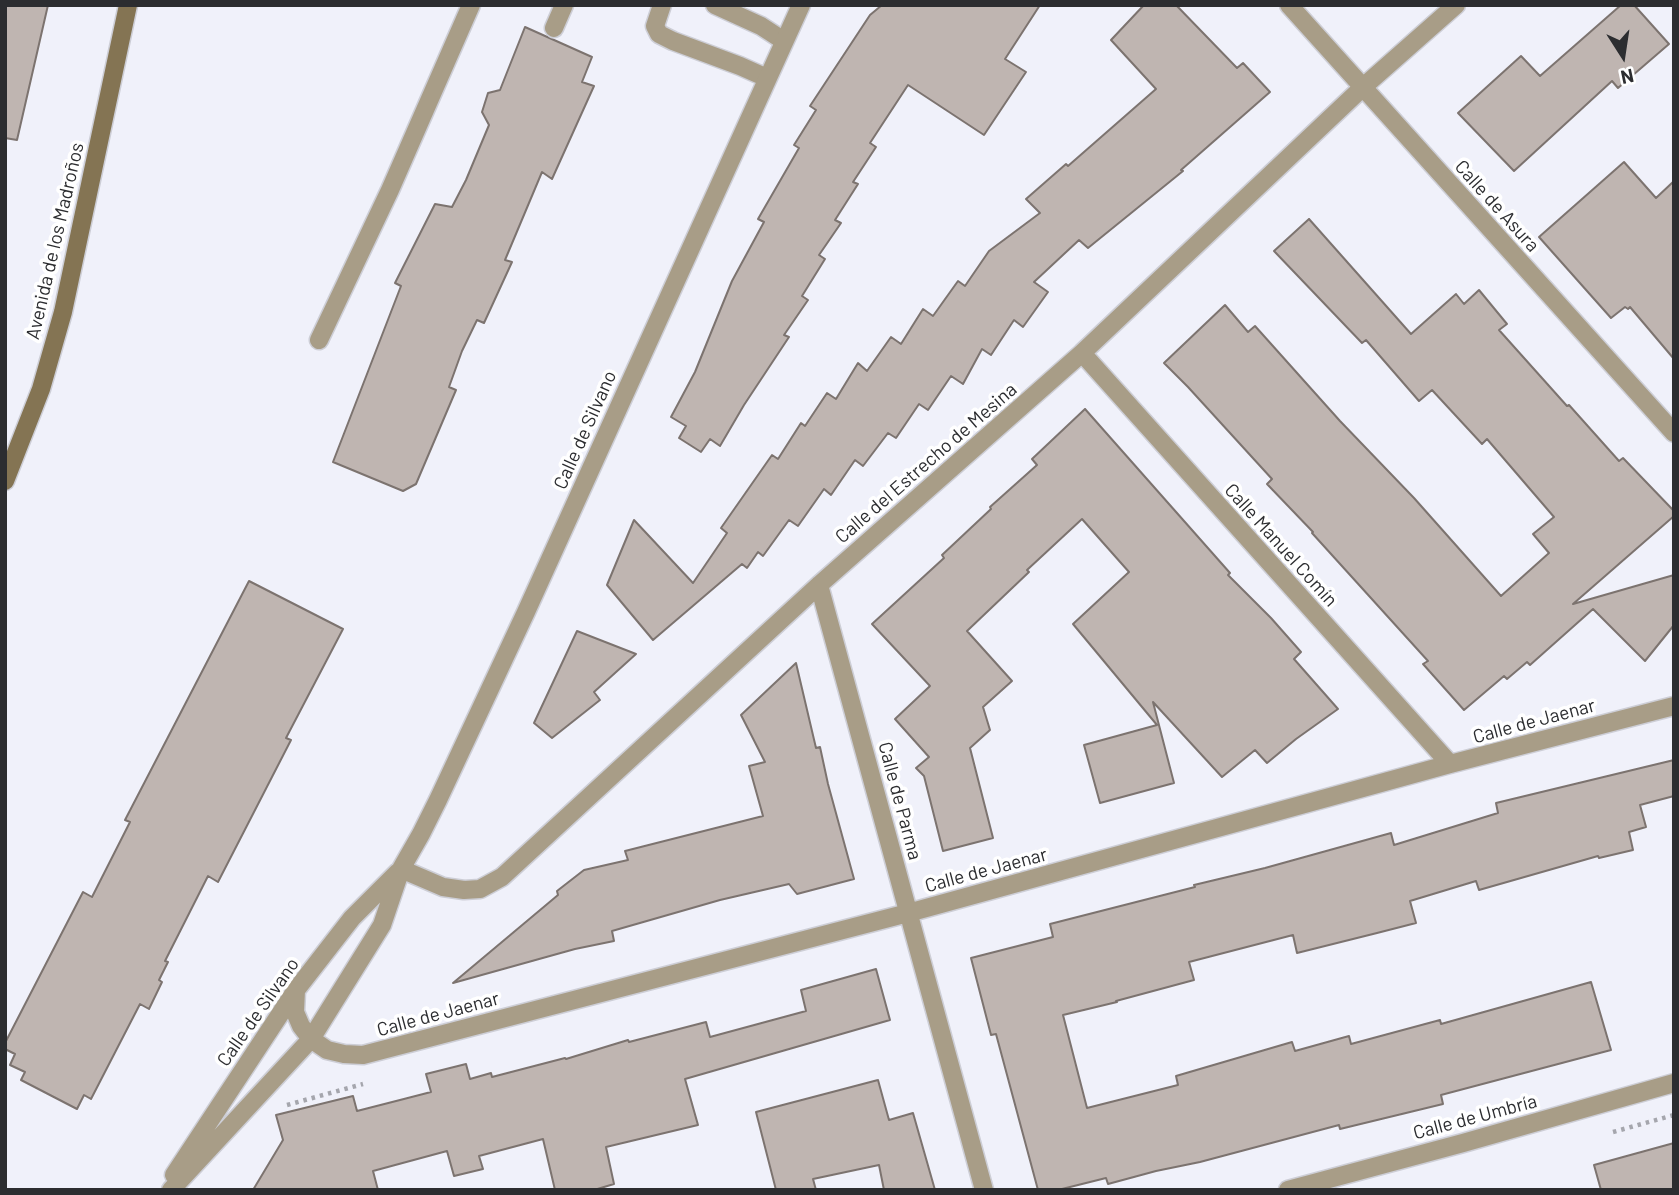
<!DOCTYPE html>
<meta charset="utf-8">
<style>
body{margin:0}
#map{position:relative;width:1679px;height:1195px;overflow:hidden;background:#f0f1fa;font-family:Barlow,sans-serif}
canvas{display:block}
.frame{position:absolute;inset:0;border:7px solid #2c2d30;pointer-events:none}
.north{position:absolute;left:1588px;top:21px;width:70px;height:70px;-webkit-text-stroke:5px #fff;paint-order:stroke;rotate:168deg;font-size:19px;font-weight:700;line-height:28px;text-align:center;color:#2c2d30}
.north::after{content:'';display:block;margin:auto;width:24px;height:32px;background:#2c2d30;clip-path:polygon(50% 0,100% 100%,50% 72%,0 100%)}
</style>
<div id="map">
<canvas width="1679" height="1195"></canvas>
<div class="frame"></div>
<div class="north">N</div>
</div>
<script>
const g = document.querySelector('canvas').getContext('2d');
g.lineJoin = 'round';
function fillPath(path, color) {
  g.fillStyle = color;
  g.fill(path, 'evenodd');
}
function toPath(rows) {
  const path = new Path2D();
  for (const r of rows) {
    path.moveTo(r[0], r[1]);
    for (let i = 2; i < r.length; i += 2) path.lineTo(r[i], r[i + 1]);
  }
  return path;
}
function strokePath(path, color, width, dash) {
  g.strokeStyle = color;
  g.lineWidth = width;
  g.lineCap = dash ? 'butt' : 'round';
  g.setLineDash(dash || []);
  g.stroke(path);
}
function label(font, color, halo, rows, align = 'center') {
  g.font = font + ' Barlow,sans-serif';
  g.lineWidth = 7;
  g.setLineDash([]);
  g.textBaseline = 'middle';
  g.strokeStyle = halo;
  g.fillStyle = color;
  for (const [text, x, y, turn = 0] of rows) {
    g.save();
    g.translate(x, y);
    g.rotate((+turn || 0) * Math.PI / 180);
    g.textAlign = isNaN(turn) ? turn : align;
    if (halo) g.strokeText(text, 0, 0);
    g.fillText(text, 0, 0);
    g.restore();
  }
}
const building = toPath([
 [5,5,48,5,17,140,5,138,5,5],
 [882,5,1040,5,1005,59,1026,72,984,135,908,85,870,143,876,147,853,182,858,184,835,220,841,223,819,255,825,259,802,296,808,300,784,335,789,337,744,405,720,446,710,439,701,452,679,438,686,426,671,417,695,372,732,281,764,222,758,219,799,148,794,145,816,110,810,106,870,15,882,5],
 [1144,5,1176,5,1237,68,1243,63,1270,92,1181,170,1183,171,1088,248,1079,240,1034,282,1048,292,1023,327,1014,320,991,355,982,349,963,384,951,376,928,410,919,404,896,438,888,433,863,466,855,460,831,495,824,489,798,526,789,520,763,556,758,552,747,568,742,564,653,640,607,585,634,520,693,583,727,533,721,528,772,455,778,459,801,423,805,426,827,393,836,399,858,363,867,371,891,337,901,344,923,309,933,316,958,281,965,286,989,251,1040,213,1026,199,1066,164,1068,166,1156,89,1111,40,1144,5],
 [1621,5,1634,5,1669,44,1618,88,1612,81,1514,171,1458,113,1521,56,1540,76,1621,5],
 [525,27,592,57,582,82,594,86,552,179,542,172,505,260,512,262,484,323,477,320,462,351,449,387,456,390,416,484,403,491,333,462,401,286,395,283,435,204,452,207,466,180,489,125,482,112,488,93,500,90,525,27],
 [1624,162,1656,198,1674,181,1674,359,1630,307,1628,309,1625,307,1611,318,1539,237,1624,162],
 [1309,219,1411,334,1456,294,1464,304,1479,290,1507,324,1499,330,1567,406,1569,405,1619,461,1623,458,1674,511,1674,516,1573,604,1674,575,1674,625,1645,661,1593,609,1530,665,1527,662,1507,679,1504,676,1464,710,1423,664,1428,661,1312,533,1313,532,1267,484,1272,479,1188,387,1164,363,1225,305,1248,332,1255,326,1340,421,1414,498,1501,596,1549,553,1533,534,1554,517,1487,439,1482,444,1432,390,1419,401,1366,340,1362,343,1274,251,1309,219],
 [1085,409,1230,573,1228,575,1271,618,1301,652,1294,659,1338,709,1296,739,1267,763,1255,750,1222,777,1153,702,1174,783,1100,803,1084,745,1157,725,1073,624,1129,572,1082,519,1027,570,1029,572,967,631,1012,681,983,707,990,730,970,748,993,838,943,851,924,776,916,768,929,757,895,719,930,686,872,624,944,558,942,555,991,509,990,507,1037,465,1032,459,1085,409],
 [249,581,343,629,286,738,291,740,218,882,208,876,165,961,168,962,159,980,162,982,149,1009,140,1004,91,1099,84,1095,77,1109,21,1080,25,1072,10,1065,15,1054,5,1049,5,1043,83,892,92,897,130,822,125,820,249,581],
 [577,631,636,654,594,692,600,700,552,738,534,723,577,631],
 [796,663,816,748,820,747,828,784,854,879,797,894,789,884,720,900,612,931,614,941,575,949,453,983,558,895,557,891,584,870,628,860,625,851,763,816,749,766,765,762,741,715,796,663],
 [1674,760,1674,796,1640,805,1646,827,1629,832,1633,850,1599,858,1598,856,1479,890,1476,881,1410,901,1416,923,1377,933,1297,953,1293,935,1189,962,1194,980,1116,1001,1117,1002,1063,1015,1087,1108,1178,1085,1176,1076,1292,1042,1295,1051,1349,1036,1351,1044,1440,1020,1441,1024,1591,982,1611,1050,1441,1095,1443,1104,1340,1129,1339,1125,1200,1162,1156,1171,1108,1184,1106,1178,1058,1190,1038,1190,996,1034,991,1035,971,958,1053,937,1050,924,1195,887,1194,885,1265,868,1391,833,1394,845,1498,813,1496,803,1674,760],
 [876,969,890,1020,685,1079,698,1125,606,1147,614,1184,594,1190,555,1190,543,1139,479,1156,483,1169,454,1176,447,1151,373,1171,378,1190,253,1190,283,1140,276,1115,353,1096,357,1111,400,1100,431,1092,426,1074,466,1064,470,1079,491,1073,492,1077,565,1058,566,1059,628,1040,629,1042,706,1022,710,1037,806,1011,801,990,876,969],
 [878,1080,889,1120,913,1113,935,1190,884,1190,879,1165,813,1179,816,1190,776,1190,756,1112,878,1080],
 [1674,1143,1674,1190,1601,1190,1594,1165,1674,1143]
]);
fillPath(building, '#bfb5b1');
strokePath(building, '#7c736f', 2);
const lane = toPath([
 [662,5,655,26,659,34,673,41,740,66,767,78],
 [715,5,761,26,784,41],
 [554,28,564,5],
 [319,340,390,190,471,5]
]);
const street = toPath([
 [1289,5,1674,433],
 [1082,353,1450,764],
 [819,585,984,1190],
 [401,869,443,887,464,890,480,889,502,877,819,585,1082,353,1362,88,1456,5],
 [296,990,295,1012,301,1026,311,1039,327,1050,344,1054,363,1055,908,913,1450,764,1674,706],
 [174,1175,296,990,352,918,398,872],
 [171,1190,311,1039,382,925,401,869,421,834,438,800,526,612,801,5],
 [1288,1190,1463,1143,1674,1083]
]);
const secondary = toPath([
 [5,481,41,389,63,312,128,5]
]);
strokePath(lane, '#cdced6', 21);
strokePath(street, '#cdced6', 21);
strokePath(secondary, '#cdced6', 21);
strokePath(toPath([
 [287,1105,363,1084],
 [1613,1132,1674,1115]
]), '#a5a6ad', 4.5, [3.5, 5]);
strokePath(lane, '#a89d87', 18);
strokePath(street, '#a89d87', 18);
strokePath(secondary, '#847453', 18);
label('19px', '#2c2d30', '#fff', [
 ["Calle de Asura",1497,206,48],
 ["Avenida de los Madroños",55,241,-77],
 ["Calle de Silvano",585,430,-66],
 ["Calle del Estrecho de Mesina",926,463,-41],
 ["Calle Manuel Comín",1281,545,48],
 ["Calle de Jaenar",1534,721,-15],
 ["Calle de Parma",900,801,75],
 ["Calle de Jaenar",986,870,-15],
 ["Calle de Silvano",258,1012,-55],
 ["Calle de Jaenar",438,1014,-15],
 ["Calle de Umbría",1475,1117,-15]
]);
</script>
